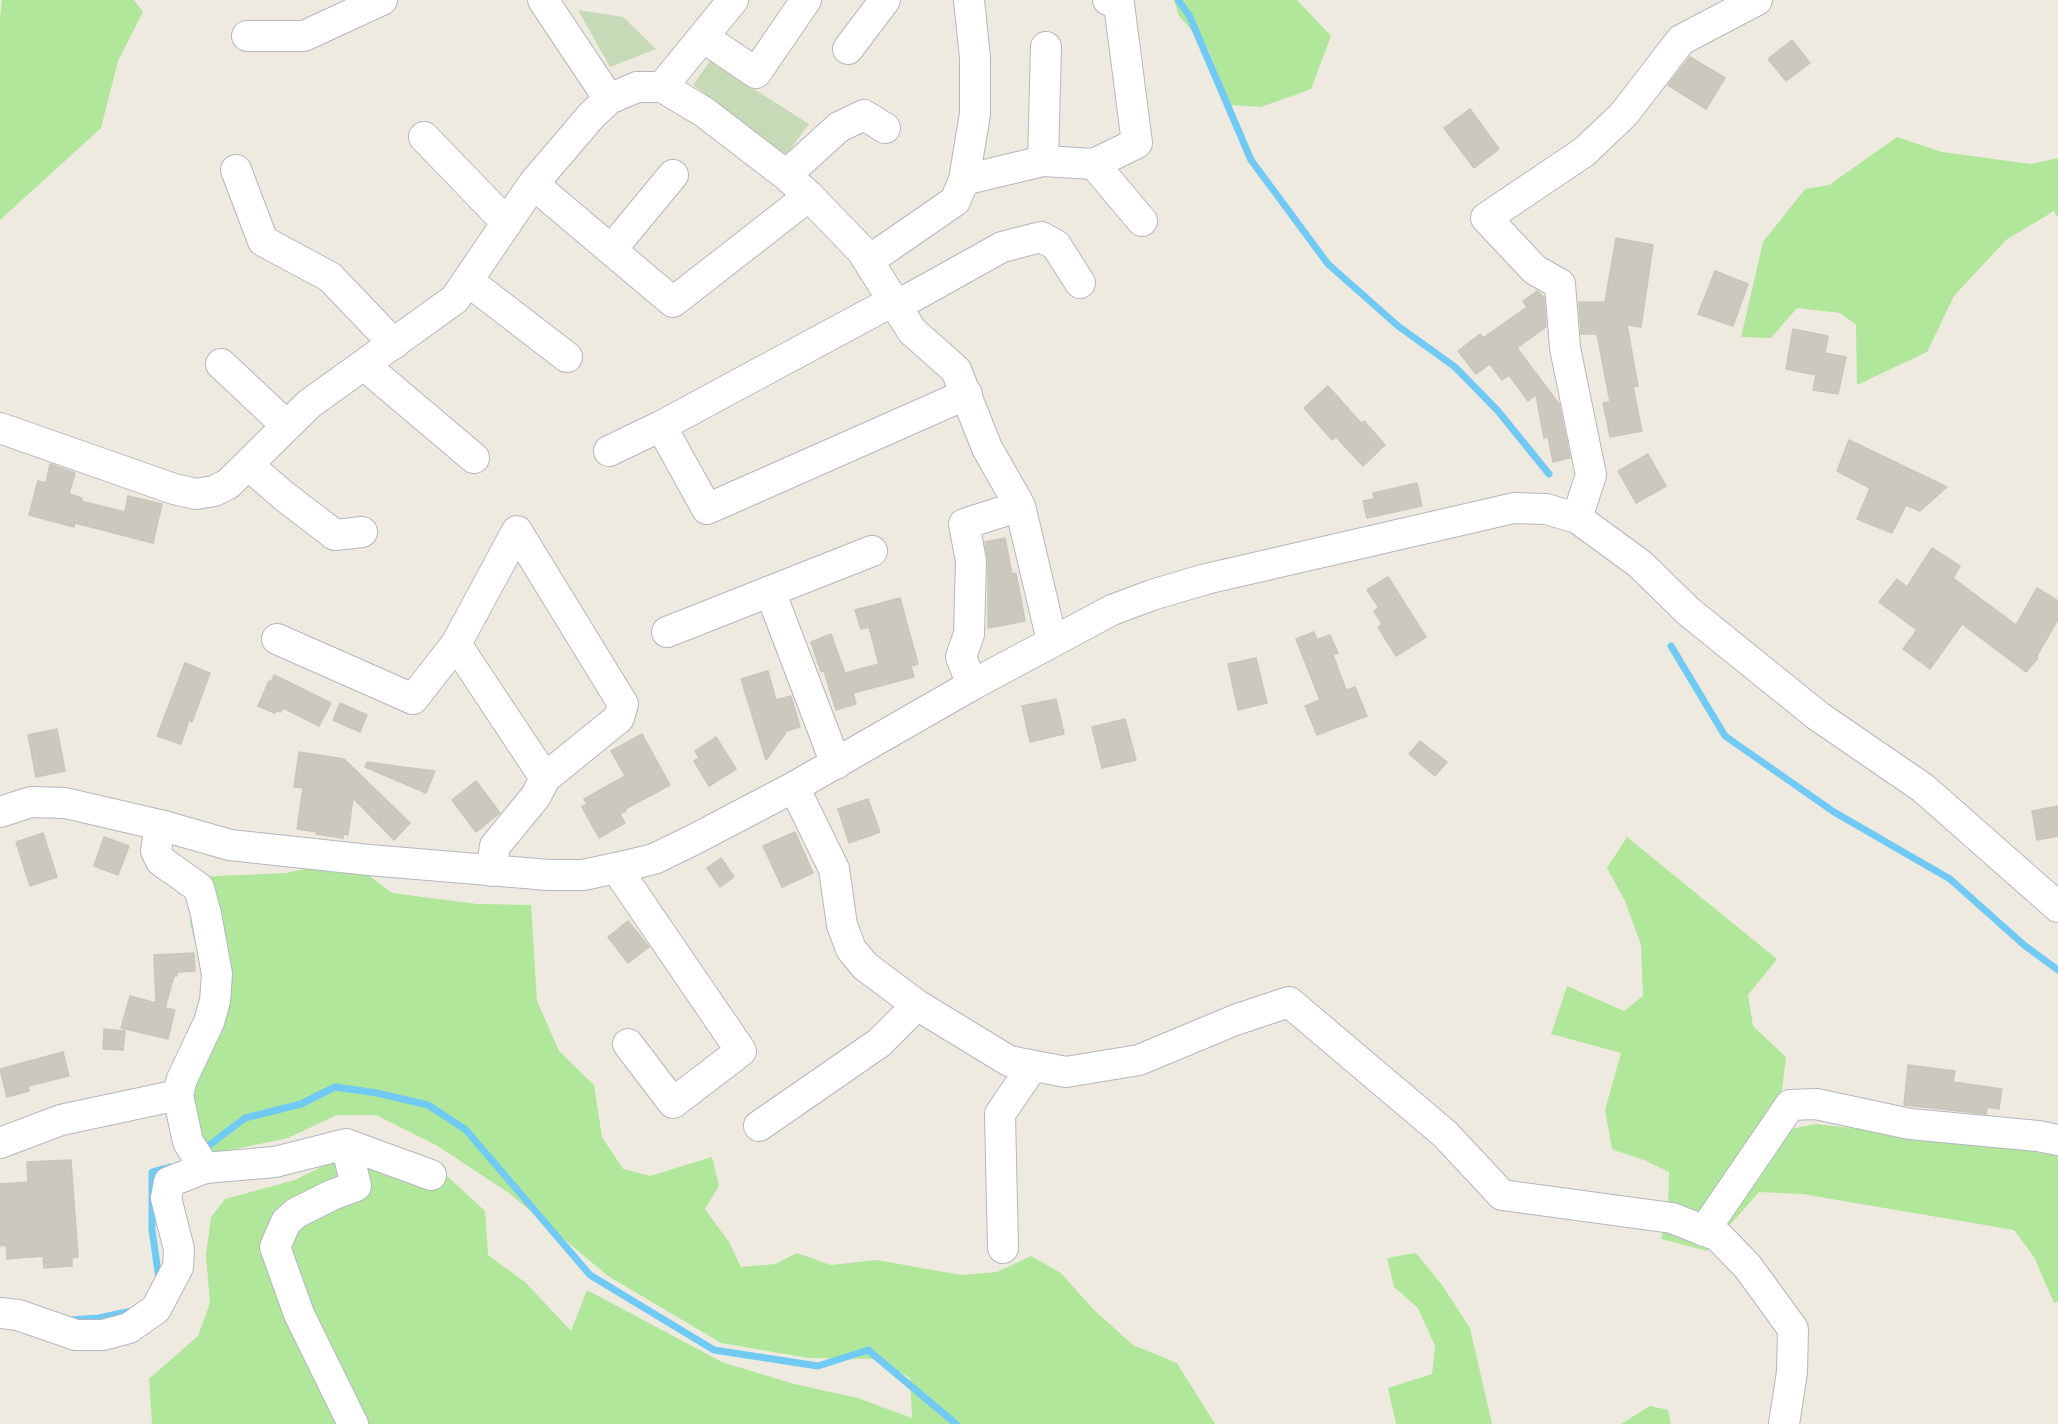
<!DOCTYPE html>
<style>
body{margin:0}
canvas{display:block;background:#efeae0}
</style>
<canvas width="2058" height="1424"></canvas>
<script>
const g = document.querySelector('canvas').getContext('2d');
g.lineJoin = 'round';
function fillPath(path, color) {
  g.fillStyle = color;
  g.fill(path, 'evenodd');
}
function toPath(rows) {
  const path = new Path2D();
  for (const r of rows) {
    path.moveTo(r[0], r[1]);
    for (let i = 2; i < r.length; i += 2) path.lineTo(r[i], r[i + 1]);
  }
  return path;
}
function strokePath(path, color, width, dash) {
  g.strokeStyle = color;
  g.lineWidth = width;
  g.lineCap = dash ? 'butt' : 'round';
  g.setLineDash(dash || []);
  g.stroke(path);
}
fillPath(toPath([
 [2,0,134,0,143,12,118,61,101,128,0,220,0,18],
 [1174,0,1297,0,1331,36,1311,89,1261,107,1230,105,1208,49,1179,16],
 [1897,137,1942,152,2031,164,2058,158,2058,218,2054,211,2006,240,1954,296,1927,352,1857,385,1856,325,1840,313,1797,308,1771,338,1741,337,1763,242,1805,189,1829,185],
 [1627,837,1777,959,1748,995,1753,1026,1786,1057,1777,1132,1815,1124,2058,1151,2058,1302,2054,1303,2034,1257,2014,1230,1802,1194,1759,1192,1707,1251,1661,1239,1668,1204,1669,1172,1646,1161,1612,1149,1605,1110,1621,1053,1551,1034,1567,986,1624,1011,1643,996,1641,945,1625,901,1607,868],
 [350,861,392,893,477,904,531,905,537,1001,559,1051,594,1085,602,1137,623,1169,650,1176,712,1157,719,1186,705,1209,729,1242,741,1267,775,1264,797,1253,831,1265,877,1260,961,1275,997,1272,1031,1256,1061,1273,1093,1309,1133,1345,1177,1363,1215,1424,152,1424,149,1379,198,1336,210,1303,206,1255,211,1217,225,1199,295,1180,343,1156,445,1174,485,1211,488,1255,526,1283,571,1331,587,1290,722,1362,794,1384,858,1398,912,1418,910,1378,877,1359,809,1358,721,1343,608,1276,509,1193,436,1145,376,1115,337,1115,288,1138,212,1154,175,1080,206,1038,204,976,190,923,196,877,285,873],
 [1416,1253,1442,1285,1470,1328,1492,1424,1396,1424,1388,1388,1432,1374,1435,1346,1418,1308,1394,1287,1387,1258],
 [1650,1406,1668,1410,1671,1424,1621,1424]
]), '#b1e79b');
fillPath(toPath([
 [578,10,623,17,656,49,610,67],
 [710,61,809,124,786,155,693,85]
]), '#c6dab7');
strokePath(toPath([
 [1178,0,1189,15,1251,160,1328,264,1398,326,1455,367,1498,411,1549,474],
 [1671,646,1725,736,1834,812,1950,879,2024,945,2058,970],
 [203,1150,245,1118,301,1104,335,1087,377,1093,428,1105,466,1130,590,1275,714,1350,818,1366,868,1350,956,1424],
 [159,1279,152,1230,152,1172,170,1167],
 [69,1320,99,1318,132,1311]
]), '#71caf4', 7);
const building = toPath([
 [1792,40,1810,63,1786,81,1768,59,1792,40],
 [1690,57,1725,78,1706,109,1668,85,1690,57],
 [1470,109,1499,149,1474,168,1444,128,1470,109],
 [1616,238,1653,245,1641,327,1627,325,1638,386,1633,387,1642,431,1610,437,1603,403,1610,402,1597,334,1581,334,1579,302,1605,302,1616,238],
 [1715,271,1748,284,1733,326,1698,314,1715,271],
 [1537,291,1544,297,1546,327,1517,348,1559,404,1570,458,1553,462,1548,437,1544,438,1536,395,1528,401,1509,375,1502,380,1490,364,1476,374,1458,351,1480,334,1483,338,1527,307,1523,301,1537,291],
 [1793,329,1828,336,1825,353,1846,357,1838,394,1813,390,1816,375,1786,369,1793,329],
 [1328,386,1361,423,1364,421,1385,445,1363,466,1336,437,1332,440,1304,408,1328,386],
 [1849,440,1947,487,1920,511,1906,505,1892,533,1857,519,1870,488,1837,471,1849,440],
 [1648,454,1666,486,1636,503,1618,471,1648,454],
 [50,464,75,473,69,494,82,498,81,501,125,512,128,496,162,504,153,543,75,523,74,527,29,515,38,481,46,483,50,464],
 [1417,483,1422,506,1367,518,1363,501,1374,499,1373,493,1417,483],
 [1005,538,1012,574,1016,573,1025,621,988,628,988,561,985,542,1005,538],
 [1932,548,1960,566,1953,578,2016,625,2037,588,2058,601,2058,619,2037,656,2038,658,2026,672,1962,624,1930,669,1903,649,1917,630,1879,602,1897,579,1907,587,1932,548],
 [1388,577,1426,637,1396,656,1378,627,1382,624,1374,611,1379,608,1367,590,1388,577],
 [900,598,918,664,911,666,914,677,853,693,856,704,836,710,824,671,821,672,811,642,831,634,845,673,879,664,869,627,861,629,855,610,900,598],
 [1314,632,1317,640,1330,635,1338,653,1333,655,1346,690,1355,687,1367,716,1317,735,1305,706,1320,700,1296,639,1314,632],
 [1256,658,1267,703,1238,710,1228,664,1256,658],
 [185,663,210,673,192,722,189,720,181,744,157,736,185,663],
 [768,671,776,700,791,696,800,727,787,731,766,760,741,679,768,671],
 [274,675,331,703,319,726,283,708,281,712,277,710,275,713,258,706,269,681,271,682,274,675],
 [1056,699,1064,734,1030,742,1022,706,1056,699],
 [340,703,367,715,360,732,333,720,340,703],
 [1125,719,1136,760,1102,768,1092,727,1125,719],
 [57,729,65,771,36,777,28,735,57,729],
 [642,734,670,785,625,809,626,811,620,814,625,823,599,838,582,807,587,804,584,799,625,776,611,751,642,734],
 [716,737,736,769,709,786,694,761,699,758,695,751,716,737],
 [1420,741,1447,762,1435,776,1409,754,1420,741],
 [299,752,344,759,410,823,394,840,353,798,348,835,343,834,343,838,316,834,317,832,297,829,303,788,294,787,299,752],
 [367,762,410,768,435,771,426,793,365,767,367,762],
 [476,781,500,813,476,832,452,800,476,781],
 [868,799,880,832,849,843,838,809,868,799],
 [2058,806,2058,836,2037,840,2032,811,2058,806],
 [795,832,813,873,782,887,763,846,795,832],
 [43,833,57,877,30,886,16,842,43,833],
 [104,837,129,846,118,875,94,866,104,837],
 [721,858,734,877,720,887,707,868,721,858],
 [628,921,649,947,628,963,608,937,628,921],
 [194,953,195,971,177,972,177,976,174,976,165,1008,175,1010,168,1039,121,1028,130,996,156,1003,154,955,194,953],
 [104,1029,125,1031,123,1050,103,1049,104,1029],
 [63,1052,69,1076,28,1086,29,1091,7,1097,0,1069,63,1052],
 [1908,1065,1955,1071,1953,1082,2002,1089,1999,1109,1987,1107,1986,1114,1904,1105,1908,1065],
 [71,1160,78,1257,72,1258,72,1266,44,1268,43,1256,7,1259,6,1245,0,1246,0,1184,28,1182,27,1162,71,1160]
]);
fillPath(building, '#cbc8be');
strokePath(building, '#cbc6b9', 1.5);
const minor = toPath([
 [543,0,609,99],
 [247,36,304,36,382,0],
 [703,37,756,73,806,0],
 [848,49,885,0],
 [662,87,733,0],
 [424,137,507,223],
 [1043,161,1046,47],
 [1094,164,1142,221],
 [236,170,263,241,330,277,394,344],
 [786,175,839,127,864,115,885,128],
 [964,180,1043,161,1094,164,1137,143,1119,4,1108,0],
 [533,184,673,302,809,196],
 [611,250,673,175],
 [868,261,955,201,964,180,975,114,975,58,969,0],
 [468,281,567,357],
 [221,364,287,426],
 [364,365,474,458],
 [661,426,707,509,967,394],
 [0,428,174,489,196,494,214,491,228,484,309,404,455,299,533,184,591,116,609,99,637,87,662,87,704,112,786,175,809,196,862,251,912,331,956,370,987,448,1020,506,1052,641],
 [609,451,661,426,893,301,907,300,1002,247,1041,237,1056,245,1080,283],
 [248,465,284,496,335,535,362,532],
 [1577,518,1591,475,1565,348,1560,284,1535,270,1486,218,1584,152,1624,114,1681,40,1757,0],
 [770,591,836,764],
 [667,632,872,551],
 [277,639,413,699,456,644],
 [972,685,961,657,969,634,971,561,964,524,1020,506],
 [794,787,834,869,842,925,851,949,865,966,917,1005,1009,1061,1066,1072,1139,1060,1235,1020,1289,1002,1445,1134,1502,1195,1672,1218,1718,1236,1748,1267,1793,1329,1792,1372,1784,1424],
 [0,812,31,802,65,803,160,825,230,845,369,860,549,875,583,875,616,868,654,859,695,839,794,787,972,685,1112,610,1152,595,1206,579,1514,508,1546,509,1577,518,1640,564,1688,611,1818,716,1923,788,2058,907],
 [160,825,156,851,161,861,199,888,206,914,217,974,215,1001,209,1022,182,1079,178,1095,188,1142,205,1168],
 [616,868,741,1051,673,1103,628,1044],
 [491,871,495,846,536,796,545,778,619,718,623,704,517,531,456,644,545,778],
 [759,1126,879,1043,917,1005],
 [0,1143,61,1120,178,1095],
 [346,1144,356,1186,332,1195,296,1213,286,1222,275,1247,299,1314,353,1424],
 [1704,1231,1790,1105,1816,1104,1910,1124,2038,1136,2058,1140],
 [1003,1248,1000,1114,1032,1067],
 [0,1313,18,1315,76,1335,103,1335,129,1328,156,1309,178,1267,179,1249,166,1198,169,1182,205,1168,275,1162,346,1144,431,1175]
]);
strokePath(minor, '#b4b6c1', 32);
strokePath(minor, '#fff', 30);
</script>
